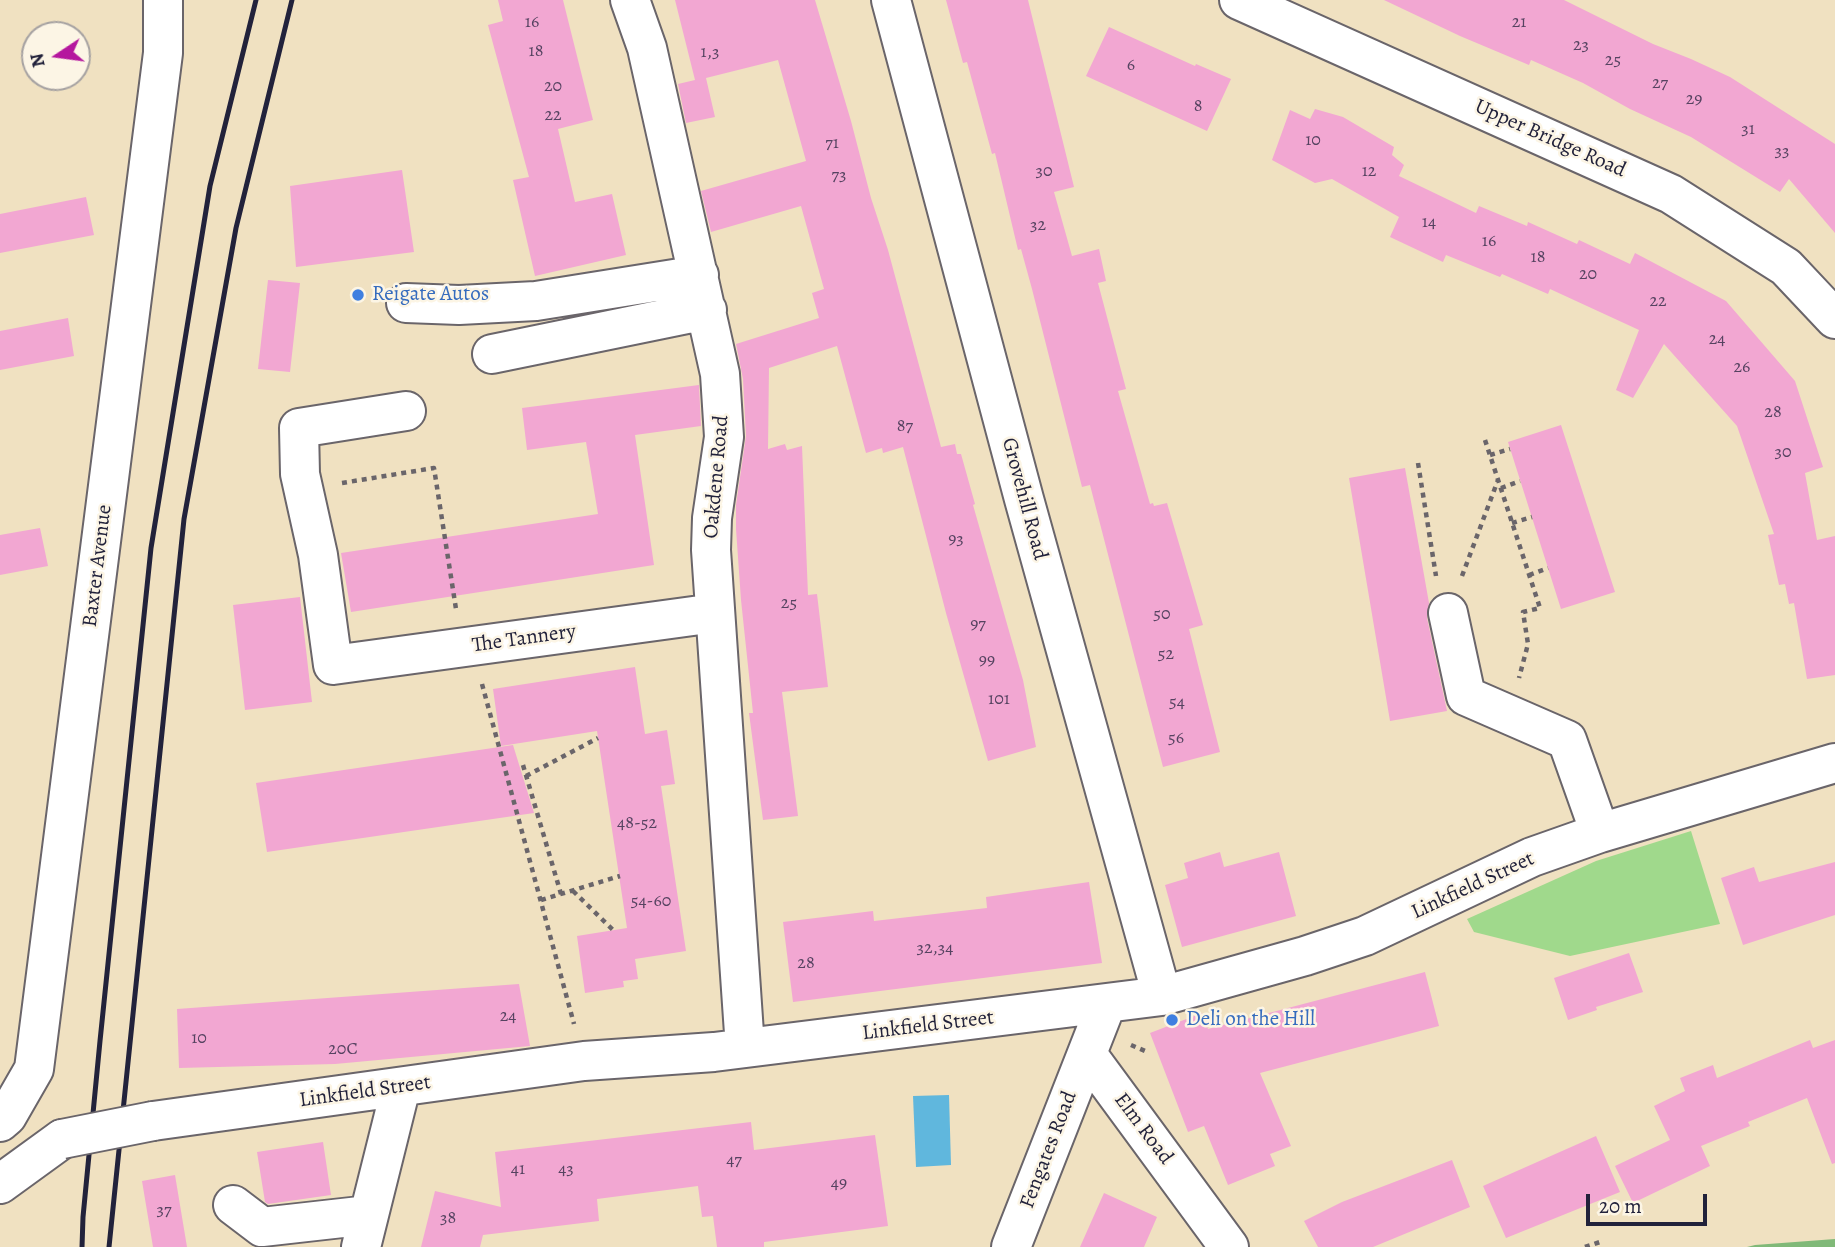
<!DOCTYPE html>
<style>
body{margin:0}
#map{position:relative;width:1835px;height:1247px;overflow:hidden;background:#f0e1c1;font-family:Alegreya,serif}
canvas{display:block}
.north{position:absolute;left:21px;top:21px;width:70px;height:70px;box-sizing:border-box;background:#fcf5e5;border:2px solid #a5a1a1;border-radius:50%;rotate:257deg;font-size:19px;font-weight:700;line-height:28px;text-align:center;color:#22223b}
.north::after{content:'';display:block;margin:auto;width:24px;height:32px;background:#b5179e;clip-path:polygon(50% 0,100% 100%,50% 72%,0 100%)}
.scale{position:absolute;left:1586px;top:1194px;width:121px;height:32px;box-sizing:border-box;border:4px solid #22223b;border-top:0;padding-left:9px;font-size:21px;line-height:24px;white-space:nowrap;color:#22223b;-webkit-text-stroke:5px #fcf5e5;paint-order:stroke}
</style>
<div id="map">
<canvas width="1835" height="1247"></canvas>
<div class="north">N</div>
<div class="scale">20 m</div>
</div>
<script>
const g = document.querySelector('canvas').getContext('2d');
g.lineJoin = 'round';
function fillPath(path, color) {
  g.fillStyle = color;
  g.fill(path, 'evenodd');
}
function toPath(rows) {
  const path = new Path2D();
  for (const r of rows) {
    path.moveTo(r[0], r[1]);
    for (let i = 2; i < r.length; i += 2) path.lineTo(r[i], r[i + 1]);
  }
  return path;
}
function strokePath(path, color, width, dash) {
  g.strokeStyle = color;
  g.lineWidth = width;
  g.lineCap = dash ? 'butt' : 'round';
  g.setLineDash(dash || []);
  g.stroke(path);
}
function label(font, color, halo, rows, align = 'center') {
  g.font = font + ' Alegreya,serif';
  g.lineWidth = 5;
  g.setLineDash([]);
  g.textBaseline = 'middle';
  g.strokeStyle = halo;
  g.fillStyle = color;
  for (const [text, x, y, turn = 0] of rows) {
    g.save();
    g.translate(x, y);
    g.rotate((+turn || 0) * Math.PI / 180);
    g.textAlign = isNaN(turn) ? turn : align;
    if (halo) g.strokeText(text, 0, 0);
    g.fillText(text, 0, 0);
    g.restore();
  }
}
fillPath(toPath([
 [1691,831,1720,924,1570,956,1474,932,1467,919,1596,861]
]), '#a0d98c');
fillPath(toPath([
 [1835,1239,1835,1247,1747,1247,1755,1245]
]), '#80b978');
fillPath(toPath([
 [949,1095,951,1165,916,1167,913,1096]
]), '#60b7dd');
fillPath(toPath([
 [498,0,563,0,593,120,558,129,575,202,612,194,626,255,535,276,513,180,529,177,488,25,503,21],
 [675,0,815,0,851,121,871,198,888,250,941,447,955,444,957,454,961,454,975,504,973,505,1023,680,1036,747,988,761,946,613,903,447,883,453,882,448,866,453,837,346,769,368,768,449,785,444,787,450,802,446,808,595,817,594,828,687,782,692,798,816,763,820,749,713,753,713,741,600,736,529,736,505,746,436,743,379,736,344,819,318,812,293,824,289,801,206,711,232,701,191,806,161,778,60,706,78,715,117,686,123,678,84,695,80],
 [946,0,1028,0,1074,187,1054,192,1072,256,1099,249,1106,281,1098,283,1126,389,1118,391,1150,504,1153,503,1154,506,1167,503,1203,625,1189,629,1220,752,1163,767,1090,485,1082,487,1032,289,1021,249,1018,250,995,153,992,154,967,62,963,63],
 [1384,0,1564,0,1653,44,1691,59,1730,77,1835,144,1835,233,1789,179,1780,192,1691,137,1630,109,1583,83,1531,60,1529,65,1460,36],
 [1109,27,1195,66,1196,64,1231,79,1207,131,1086,76],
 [1315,109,1343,117,1394,147,1392,155,1404,165,1399,176,1476,213,1479,206,1527,226,1528,222,1577,244,1579,240,1630,264,1635,253,1726,301,1795,381,1823,467,1805,473,1817,540,1835,536,1835,675,1807,679,1794,603,1789,604,1785,584,1779,585,1768,535,1774,534,1737,426,1664,344,1633,398,1616,390,1639,330,1550,289,1548,294,1502,274,1500,277,1446,255,1443,262,1390,237,1399,217,1332,179,1315,183,1272,160,1290,110,1310,119],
 [402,170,414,252,296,267,290,186],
 [86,197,94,235,0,253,0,214],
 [268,280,300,283,290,372,258,369],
 [68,318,74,356,0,370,0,331],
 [699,385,701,426,635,435,654,565,351,612,341,553,598,514,586,442,527,450,522,408],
 [1561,425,1615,592,1561,609,1508,442],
 [1405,468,1429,603,1427,618,1447,711,1390,721,1349,478],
 [40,528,48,566,0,575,0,535],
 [300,597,312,702,245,710,233,605],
 [635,667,645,734,667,730,675,784,661,786,686,951,635,959,638,979,623,981,624,987,585,993,577,936,627,928,597,731,501,746,493,689],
 [513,745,534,813,267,852,256,783],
 [1220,852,1224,867,1279,852,1296,916,1182,947,1165,885,1188,878,1184,863],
 [1835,862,1835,915,1743,945,1721,878,1754,867,1759,882],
 [1089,882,1102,963,793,1002,783,922,873,911,874,921,987,908,986,897],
 [1629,953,1643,992,1596,1007,1597,1010,1568,1020,1554,978],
 [1425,972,1439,1026,1260,1073,1291,1146,1270,1154,1275,1166,1228,1185,1204,1126,1188,1132,1150,1033,1202,1013,1208,1029],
 [519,984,530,1046,335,1064,179,1068,177,1009],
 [1810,1040,1813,1048,1835,1040,1835,1163,1832,1164,1807,1098,1748,1122,1750,1126,1701,1146,1710,1166,1633,1203,1615,1166,1670,1140,1654,1106,1685,1091,1680,1078,1713,1065,1717,1078],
 [751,1122,754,1150,875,1135,888,1226,764,1242,764,1247,717,1247,713,1216,702,1217,698,1186,597,1199,599,1221,483,1235,480,1247,421,1247,435,1191,501,1207,495,1152],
 [1596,1136,1620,1192,1506,1238,1483,1186],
 [323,1142,331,1195,268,1204,265,1202,257,1152],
 [1452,1160,1470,1207,1373,1247,1318,1247,1304,1221,1342,1202],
 [175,1175,187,1247,153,1247,142,1181],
 [1104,1193,1157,1217,1144,1247,1080,1247]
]), '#f2a7d2');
const minor = toPath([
 [630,0,647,48,720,374,724,437,712,518,711,550,745,1048],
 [891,0,1024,499,1162,996],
 [1239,0,1671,194,1786,267,1835,319],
 [406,303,459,305,536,301,699,275],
 [492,354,707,310],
 [406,411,299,428,300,474,318,555,333,665,715,613],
 [1448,613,1466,696,1567,740,1600,833],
 [1087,1054,1229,1247],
 [153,1121,584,1061,714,1052,1162,996,1305,956,1365,936,1532,857,1600,833,1835,763],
 [0,1122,7,1116,34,1069,163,53,163,0],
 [0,1184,62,1139],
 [233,1205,262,1227,369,1215],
 [361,1247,401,1087],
 [1011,1247,1106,1005]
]);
strokePath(minor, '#6a656a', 42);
strokePath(toPath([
 [1485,440,1540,608,1523,612,1528,644,1519,678],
 [1490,455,1510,449],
 [1418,463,1436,576],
 [342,483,434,468,456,609],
 [1501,488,1520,481],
 [1512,523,1532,517],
 [1529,575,1548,568],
 [1462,576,1498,480],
 [482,684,574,1024],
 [523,765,561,894],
 [526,776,598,738],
 [573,891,613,930],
 [541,900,620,876],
 [1131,1045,1145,1051],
 [1585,1247,1603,1241]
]), '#6a656a', 4.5, [5, 5]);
strokePath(minor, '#fff', 38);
strokePath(toPath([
 [82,1247,83,1217,100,1041,151,548,210,186,256,0],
 [109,1247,184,519,236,228,292,0]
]), '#22223b', 5);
const minorBridge = toPath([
 [62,1139,153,1121]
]);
strokePath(minorBridge, '#6a656a', 42, []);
strokePath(minorBridge, '#fff', 38);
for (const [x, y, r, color] of [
 [358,295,7,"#3f7fe0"],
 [1172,1020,7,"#3f7fe0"]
]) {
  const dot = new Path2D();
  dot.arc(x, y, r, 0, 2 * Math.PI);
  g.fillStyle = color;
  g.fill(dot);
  strokePath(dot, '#fcf5e5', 2.5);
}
label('18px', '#564361', null, [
 ["16",532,23],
 ["21",1519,23],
 ["23",1581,46],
 ["18",536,52],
 ["1,3",710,53],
 ["25",1613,61],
 ["6",1131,66],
 ["27",1660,84],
 ["20",553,87],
 ["29",1694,100],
 ["8",1198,107],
 ["22",553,116],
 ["31",1748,130],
 ["10",1313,141],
 ["71",832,144],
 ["33",1782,152],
 ["30",1044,172],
 ["12",1369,172],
 ["73",839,176],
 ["14",1429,223],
 ["32",1038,226],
 ["16",1489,242],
 ["18",1538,258],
 ["20",1588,275],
 ["22",1658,302],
 ["24",1717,340],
 ["26",1742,368],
 ["28",1773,413],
 ["87",905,427],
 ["30",1783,453],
 ["93",956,540],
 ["25",789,604],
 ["50",1162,615],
 ["97",978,625],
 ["52",1166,655],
 ["99",987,661],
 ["101",999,700],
 ["54",1177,703],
 ["56",1176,739],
 ["48-52",637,824],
 ["54-60",651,902],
 ["32,34",935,949],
 ["28",806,964],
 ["24",508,1017],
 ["10",199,1039],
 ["20C",343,1050],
 ["47",734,1161],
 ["41",518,1170],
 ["43",566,1170],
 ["49",839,1184],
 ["37",164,1211],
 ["38",448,1219]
]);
label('21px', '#22223b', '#fcf5e5', [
 ["Upper Bridge Road",1550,139,24],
 ["Oakdene Road",717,477,-85],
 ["Grovehill Road",1024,499,75],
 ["Baxter Avenue",98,566,-83],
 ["The Tannery",524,639,-8],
 ["Linkfield Street",1473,886,-25],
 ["Linkfield Street",928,1026,-7],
 ["Linkfield Street",365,1092,-8],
 ["Elm Road",1143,1129,53],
 ["Fengates Road",1049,1150,-69]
]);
label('21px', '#366cbe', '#fcf5e5', [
 ["Reigate Autos",372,295],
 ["Deli on the Hill",1186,1020]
], 'left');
</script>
